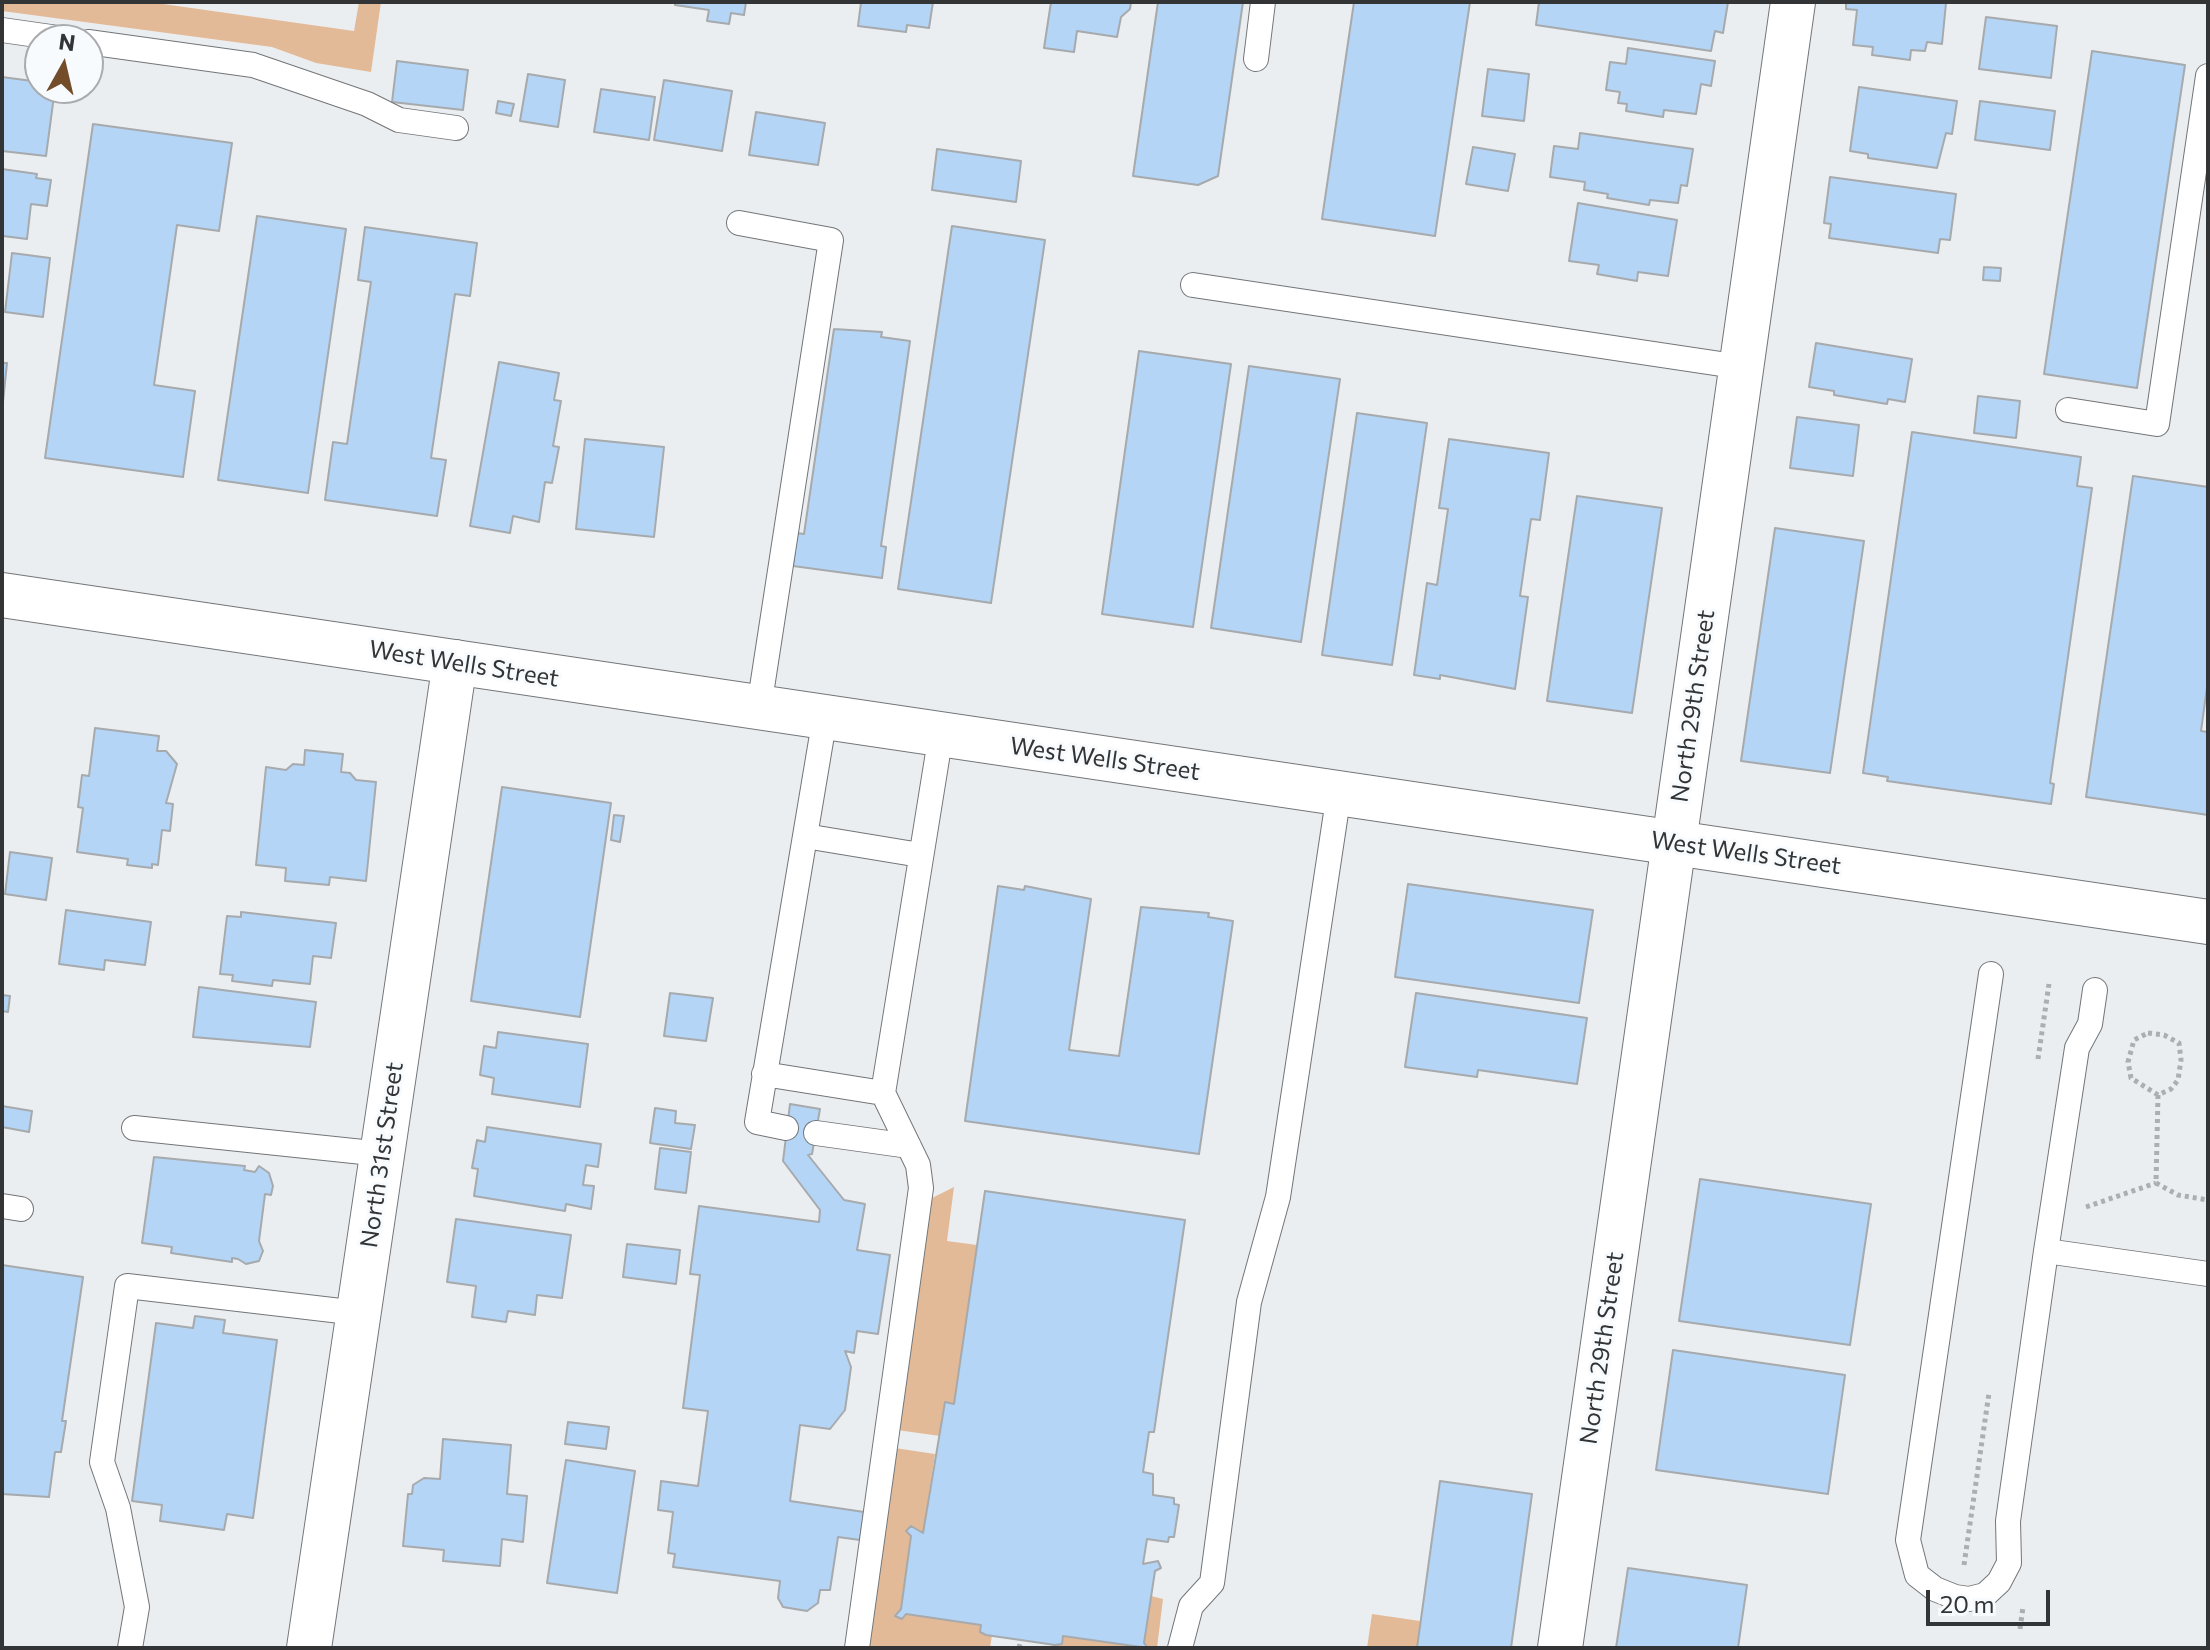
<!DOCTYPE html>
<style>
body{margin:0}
#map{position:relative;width:2210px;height:1650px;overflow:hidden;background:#ebeef1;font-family:Commissioner,sans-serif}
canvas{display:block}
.frame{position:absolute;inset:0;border:4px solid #333435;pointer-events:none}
.north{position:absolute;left:24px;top:24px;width:80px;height:80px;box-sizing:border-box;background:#f8fbfe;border:2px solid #a9abae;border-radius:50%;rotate:8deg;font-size:22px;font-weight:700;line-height:32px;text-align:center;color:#333435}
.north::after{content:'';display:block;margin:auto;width:28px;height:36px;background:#734d2a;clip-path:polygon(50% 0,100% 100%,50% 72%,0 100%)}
.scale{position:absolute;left:1926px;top:1590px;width:124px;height:36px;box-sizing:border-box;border:4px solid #333435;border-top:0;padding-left:10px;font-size:24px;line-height:28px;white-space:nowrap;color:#333435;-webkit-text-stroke:6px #f8fbfe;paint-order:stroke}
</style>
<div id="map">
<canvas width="2210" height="1650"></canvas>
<div class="frame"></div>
<div class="north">N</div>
<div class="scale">20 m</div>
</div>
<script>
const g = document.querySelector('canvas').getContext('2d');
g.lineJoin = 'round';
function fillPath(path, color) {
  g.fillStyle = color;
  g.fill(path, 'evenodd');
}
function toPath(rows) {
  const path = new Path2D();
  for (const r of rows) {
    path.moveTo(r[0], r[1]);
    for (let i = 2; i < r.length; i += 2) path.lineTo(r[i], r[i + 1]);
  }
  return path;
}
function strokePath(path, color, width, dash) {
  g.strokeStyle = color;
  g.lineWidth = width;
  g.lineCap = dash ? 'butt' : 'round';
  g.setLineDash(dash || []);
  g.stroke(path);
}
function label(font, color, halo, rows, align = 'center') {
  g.font = font + ' Commissioner,sans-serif';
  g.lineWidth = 6;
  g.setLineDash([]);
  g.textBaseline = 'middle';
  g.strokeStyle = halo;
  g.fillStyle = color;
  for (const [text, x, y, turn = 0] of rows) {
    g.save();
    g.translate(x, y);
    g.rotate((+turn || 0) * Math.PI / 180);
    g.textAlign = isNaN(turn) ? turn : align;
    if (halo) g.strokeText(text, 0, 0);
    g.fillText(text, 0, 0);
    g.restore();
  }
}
fillPath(toPath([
 [2,2,149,2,354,31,359,2,381,2,371,72,316,63,272,47,2,11],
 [954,1187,947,1241,977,1245,954,1404,945,1403,940,1436,897,1430,932,1198],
 [895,1448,935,1454,923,1533,911,1526,906,1531,911,1536,901,1609,895,1616,902,1619,906,1614,981,1625,992,1635,990,1648,866,1648],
 [1151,1596,1163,1599,1157,1648,1148,1648,1144,1643],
 [1372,1614,1420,1621,1417,1648,1367,1648],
 [1063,1636,1138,1647,1138,1648,1049,1648]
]), '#e3ba97');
const building = toPath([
 [675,2,746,2,744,15,731,13,729,24,707,21,709,10,675,5,675,2],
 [861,2,933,2,929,28,907,25,906,32,858,26,861,2],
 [1051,2,1131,2,1130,9,1121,17,1117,37,1077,31,1074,52,1044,48,1051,2],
 [1158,2,1243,2,1218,176,1198,185,1133,176,1158,2],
 [1354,2,1470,2,1435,236,1322,219,1354,2],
 [1539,2,1728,2,1723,33,1715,31,1711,51,1536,25,1539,2],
 [1846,2,1946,3,1942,44,1927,42,1925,51,1911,50,1910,60,1872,55,1873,47,1853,45,1857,10,1846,9,1846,2],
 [1986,17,2057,26,2051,78,1979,69,1986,17],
 [1628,48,1715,61,1711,86,1701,84,1696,114,1664,110,1663,117,1626,111,1627,104,1618,103,1620,92,1606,90,1610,62,1626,64,1628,48],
 [2092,51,2185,65,2137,388,2044,374,2092,51],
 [397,61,468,70,463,110,392,102,397,61],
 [1488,69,1529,74,1524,121,1482,116,1488,69],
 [528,74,565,80,558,127,520,121,528,74],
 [2,77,40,82,40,88,55,88,46,156,2,151,2,77],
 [664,80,732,91,722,151,654,140,664,80],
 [1859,87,1957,101,1952,134,1946,133,1937,168,1868,158,1868,154,1850,151,1859,87],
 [601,89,655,97,649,140,594,132,601,89],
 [498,101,514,104,511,116,496,113,498,101],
 [1980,101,2055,111,2050,150,1975,140,1980,101],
 [756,112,825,123,818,165,749,155,756,112],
 [93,124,232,143,219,231,177,225,154,385,195,391,183,477,45,458,93,124],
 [1580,133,1693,149,1687,186,1681,185,1678,203,1650,200,1649,205,1607,198,1608,194,1584,190,1585,182,1550,177,1554,146,1578,149,1580,133],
 [1473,147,1515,154,1508,191,1466,184,1473,147],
 [937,149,1021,161,1016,202,932,190,937,149],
 [2,169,37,174,36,178,51,180,47,206,31,204,27,239,3,236,2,243,2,169],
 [1830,177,1956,194,1950,240,1940,239,1938,253,1829,238,1831,224,1824,223,1830,177],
 [1578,203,1677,220,1668,276,1638,272,1637,281,1597,274,1599,265,1569,261,1578,203],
 [257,216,346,229,308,493,218,480,257,216],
 [952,226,1045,240,991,603,898,589,952,226],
 [365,227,477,243,470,296,455,294,431,458,446,460,437,516,325,500,333,442,347,444,371,282,358,280,365,227],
 [12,253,50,258,43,317,5,312,12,253],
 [1984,267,2001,268,2000,281,1983,280,1984,267],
 [834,329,882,332,881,337,910,341,881,546,886,547,882,578,793,566,797,533,804,534,834,329],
 [1816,343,1912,359,1905,402,1888,399,1887,404,1834,395,1834,391,1809,387,1816,343],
 [1139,351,1231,364,1193,627,1102,614,1139,351],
 [499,362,559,373,554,400,561,401,553,446,559,447,552,483,545,482,539,522,513,516,510,533,470,526,499,362],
 [2,363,7,363,3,402,2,402,2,363],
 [1249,366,1340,379,1301,642,1211,628,1249,366],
 [1978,396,2020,401,2016,438,1974,433,1978,396],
 [1357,413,1427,423,1392,665,1322,655,1357,413],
 [1797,417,1859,425,1853,476,1790,468,1797,417],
 [1912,432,2081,457,2077,486,2092,488,2050,783,2054,784,2051,804,1887,781,1888,777,1863,773,1912,432],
 [585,439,664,447,654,537,576,529,585,439],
 [1449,439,1549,453,1540,520,1531,519,1520,596,1528,597,1515,689,1440,675,1440,679,1414,675,1427,583,1437,585,1448,509,1439,508,1449,439],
 [2133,476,2208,487,2208,680,2201,731,2208,732,2208,815,2086,797,2133,476],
 [1577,496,1662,508,1632,713,1547,701,1577,496],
 [1775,528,1864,541,1830,773,1741,761,1775,528],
 [95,728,159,736,157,751,166,751,177,764,166,803,173,804,170,831,162,830,158,865,152,864,152,868,127,865,128,859,77,852,83,808,78,807,82,775,89,776,95,728],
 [305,750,343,754,341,772,350,773,356,780,376,782,366,881,330,877,329,885,285,881,286,868,256,865,266,767,286,770,293,764,304,765,305,750],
 [502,787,611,803,580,1017,471,1001,502,787],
 [614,815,624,816,620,842,611,840,614,815],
 [10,852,52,858,46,900,5,894,10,852],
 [1408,884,1593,910,1579,1003,1395,977,1408,884],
 [998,886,1024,890,1025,886,1091,899,1069,1050,1119,1056,1141,907,1209,913,1208,917,1233,921,1199,1154,965,1121,998,886],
 [66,910,151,922,145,965,105,960,104,970,59,964,66,910],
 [241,912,336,923,331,958,313,956,310,984,273,980,272,986,232,981,233,975,220,974,227,916,241,917,241,912],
 [199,987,316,1002,310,1047,193,1037,199,987],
 [670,993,713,998,706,1041,664,1036,670,993],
 [1416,993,1587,1018,1577,1084,1478,1070,1477,1077,1405,1067,1416,993],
 [2,995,10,996,8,1012,2,1011,2,995],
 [498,1032,588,1044,580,1107,492,1094,494,1078,480,1075,484,1046,496,1048,498,1032],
 [790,1104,820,1109,812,1154,808,1155,844,1200,865,1204,857,1250,890,1255,878,1334,857,1331,854,1353,845,1351,851,1367,845,1410,830,1429,800,1425,790,1501,864,1512,860,1540,838,1537,830,1590,820,1590,818,1603,807,1611,783,1607,778,1598,780,1581,673,1567,675,1554,668,1553,673,1512,658,1510,661,1481,698,1486,708,1411,683,1408,700,1275,690,1274,699,1206,819,1222,820,1210,783,1161,790,1104],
 [2,1106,32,1111,29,1132,2,1127,2,1106],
 [655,1108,676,1111,675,1123,695,1125,691,1149,650,1143,655,1108],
 [487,1127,601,1144,598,1167,586,1165,583,1185,594,1186,591,1209,566,1204,565,1211,474,1196,478,1169,472,1168,477,1140,485,1142,487,1127],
 [660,1148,691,1152,686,1193,655,1189,660,1148],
 [154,1157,245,1166,244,1170,255,1172,259,1166,269,1173,273,1186,271,1195,265,1194,259,1241,263,1251,259,1261,246,1264,238,1259,232,1258,232,1262,171,1253,172,1247,142,1243,154,1157],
 [1700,1179,1871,1204,1850,1345,1679,1321,1700,1179],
 [985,1191,1185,1220,1154,1432,1149,1432,1143,1472,1153,1474,1153,1495,1174,1498,1174,1504,1179,1505,1174,1537,1169,1537,1168,1542,1147,1539,1143,1564,1158,1561,1161,1568,1155,1571,1144,1643,1148,1648,1063,1636,1062,1644,1055,1645,986,1635,980,1632,981,1625,906,1614,902,1619,895,1616,901,1609,911,1536,906,1531,911,1526,923,1533,945,1402,954,1404,985,1191],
 [456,1219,571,1235,562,1298,537,1295,535,1315,508,1311,506,1322,472,1317,476,1286,447,1282,456,1219],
 [627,1244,680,1250,676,1284,623,1277,627,1244],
 [2,1265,83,1277,62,1421,66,1421,61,1452,55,1452,49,1497,2,1494,2,1265],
 [195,1316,225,1320,223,1333,277,1340,253,1518,227,1514,224,1530,160,1521,162,1505,132,1501,156,1323,193,1328,195,1316],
 [1673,1350,1845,1375,1828,1494,1656,1470,1673,1350],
 [568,1422,609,1427,606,1449,565,1444,568,1422],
 [443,1439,511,1445,507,1494,527,1496,523,1542,502,1539,500,1566,443,1561,444,1550,403,1546,408,1494,412,1494,413,1485,424,1478,440,1479,443,1439],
 [566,1460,635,1471,617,1593,547,1583,566,1460],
 [1440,1481,1532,1494,1511,1648,1417,1648,1440,1481],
 [1628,1568,1747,1585,1738,1648,1616,1648,1628,1568]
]);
fillPath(building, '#b4d5f5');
strokePath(building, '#a7aaad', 2);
const lane = toPath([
 [2,30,72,40],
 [88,42,253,65,367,104,399,120,456,128],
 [1256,59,1263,2],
 [739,223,831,240,759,707],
 [1193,285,1741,367],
 [2068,410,2157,424,2208,76],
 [805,836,920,855],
 [1991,974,1908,1540,1917,1575,1935,1589,1955,1597,1969,1599,1985,1595,1999,1582,2009,1563,2008,1521,2046,1251,2077,1048,2090,1024,2095,990],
 [764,1074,883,1093],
 [134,1128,382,1154],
 [786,1128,757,1122,825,717],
 [816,1133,909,1146],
 [2,1206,21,1209],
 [2046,1251,2208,1274],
 [130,1648,137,1607,118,1508,102,1462,127,1286,358,1313],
 [857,1648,921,1188,918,1165,883,1093,941,734],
 [1180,1648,1191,1606,1212,1583,1249,1302,1278,1197,1339,793]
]);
const street = toPath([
 [309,1648,455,662],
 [1560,1648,1793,2]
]);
const secondary = toPath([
 [2,595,2208,922]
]);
strokePath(lane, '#737678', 26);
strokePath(street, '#737678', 46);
strokePath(secondary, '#737678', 46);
strokePath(toPath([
 [2148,1033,2164,1035,2179,1043,2181,1060,2178,1080,2171,1089,2158,1095,2131,1078,2128,1062,2134,1040,2148,1033],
 [2038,1059,2049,984],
 [2158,1095,2156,1183,2178,1195,2208,1200],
 [2086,1207,2156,1183],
 [1964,1565,1989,1393],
 [2020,1629,2023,1607],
 [1019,1648,1021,1639]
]), '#acaeb0', 5, [4, 4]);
strokePath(lane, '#fff', 24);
strokePath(street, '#fff', 44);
strokePath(secondary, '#fff', 44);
label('24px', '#333435', '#f8fbfe', [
 ["West Wells Street",464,664,9],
 ["North 29th Street",1693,706,-82],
 ["West Wells Street",1105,759,8],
 ["West Wells Street",1746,853,8],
 ["North 31st Street",382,1155,-82],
 ["North 29th Street",1602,1348,-82]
]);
</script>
